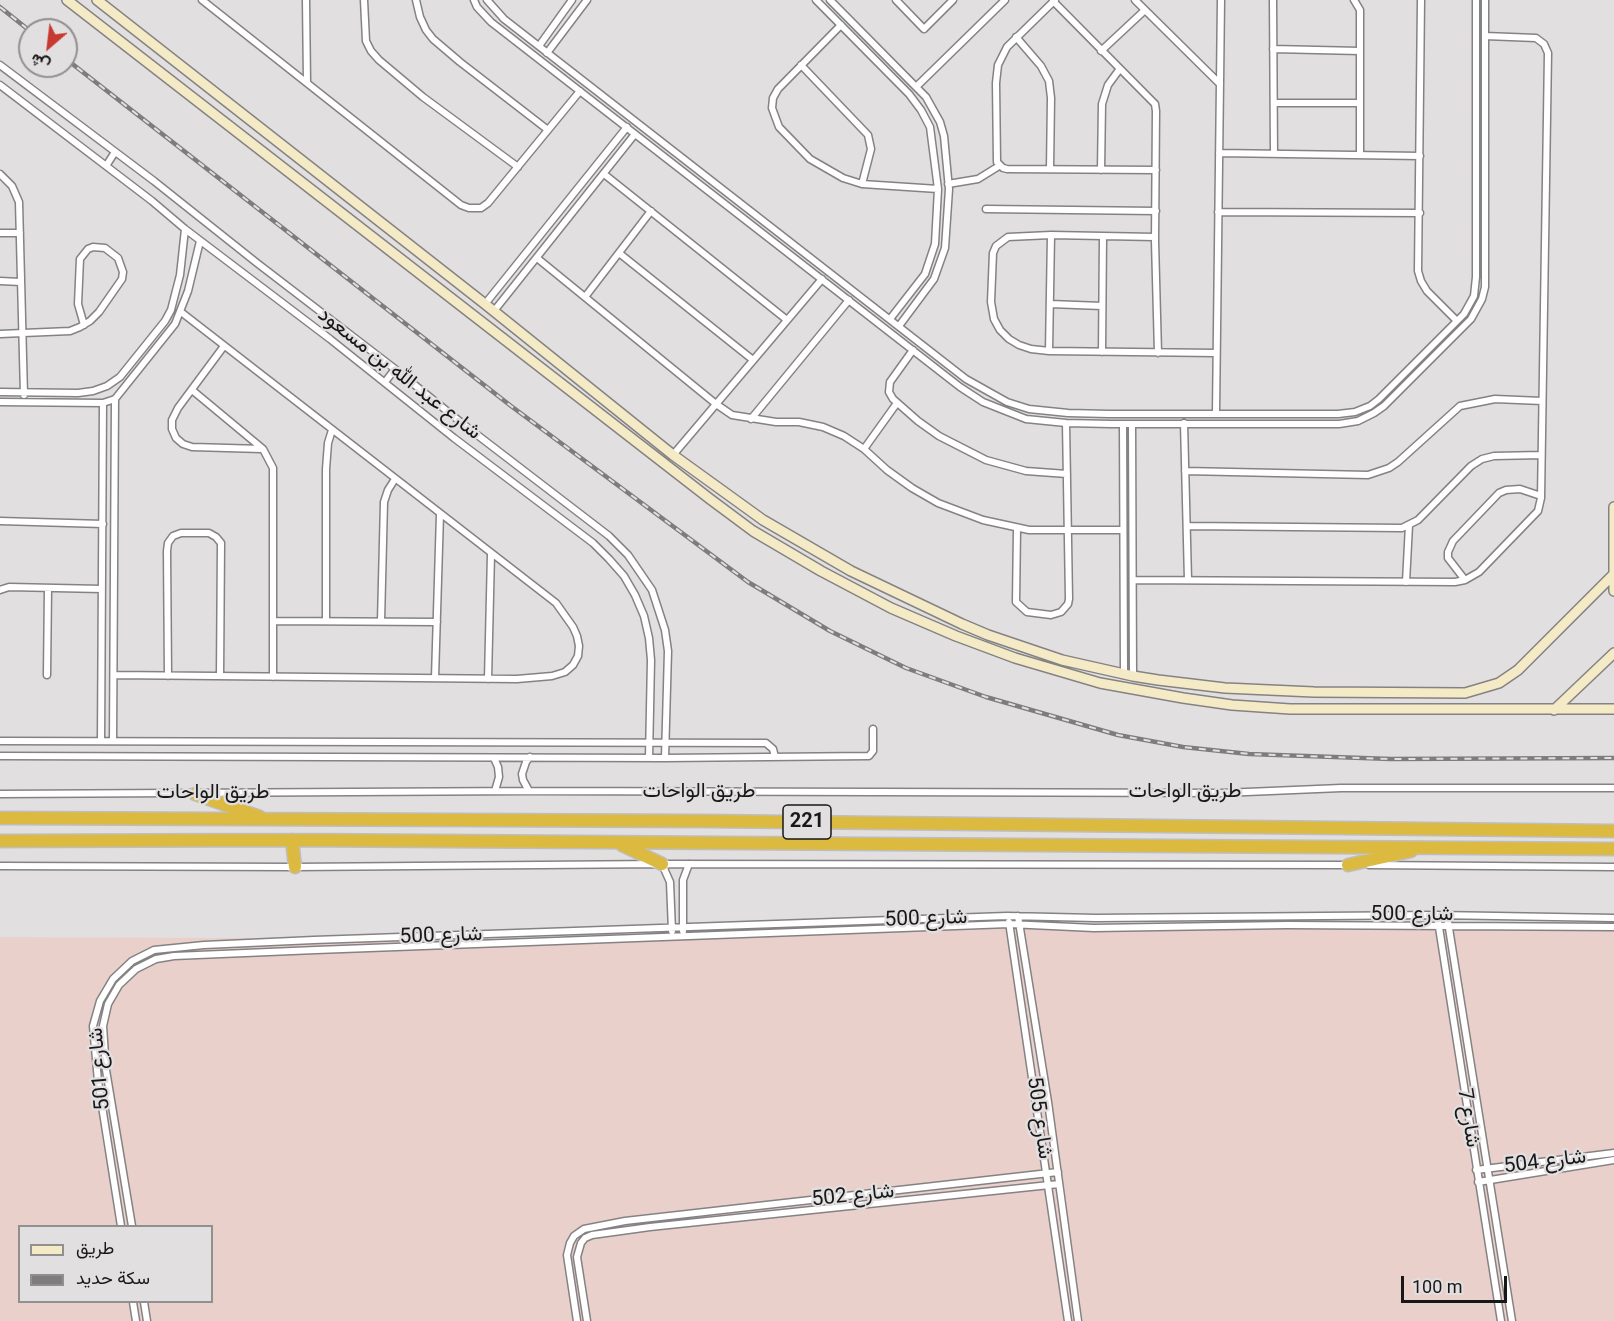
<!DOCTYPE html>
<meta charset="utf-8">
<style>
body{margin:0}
#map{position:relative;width:1614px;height:1321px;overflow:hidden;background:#e2dfe1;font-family:Roboto,Vazirmatn,sans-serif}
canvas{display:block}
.legend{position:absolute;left:18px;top:1225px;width:195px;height:78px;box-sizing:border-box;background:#e2dfe1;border:2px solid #928f91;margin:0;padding:8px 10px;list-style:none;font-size:18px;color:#191819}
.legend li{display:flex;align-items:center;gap:12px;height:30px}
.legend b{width:30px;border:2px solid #928f91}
.north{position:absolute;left:18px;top:18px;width:60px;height:60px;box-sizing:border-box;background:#e2dfe1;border:2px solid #928f91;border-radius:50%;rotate:208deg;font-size:16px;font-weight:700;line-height:24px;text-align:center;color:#191819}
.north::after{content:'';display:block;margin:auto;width:21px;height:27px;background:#c73931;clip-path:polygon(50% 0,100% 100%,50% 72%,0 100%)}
.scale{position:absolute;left:1401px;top:1276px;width:106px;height:27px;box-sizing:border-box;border:3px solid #191819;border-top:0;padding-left:8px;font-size:18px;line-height:21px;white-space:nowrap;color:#191819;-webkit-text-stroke:4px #e2dfe1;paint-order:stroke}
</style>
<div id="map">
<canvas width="1614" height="1321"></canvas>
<ul class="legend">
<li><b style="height:8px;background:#f4eac5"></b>طريق</li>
<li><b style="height:8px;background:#7e7c7d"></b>سكة حديد</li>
</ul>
<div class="north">ش</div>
<div class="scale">100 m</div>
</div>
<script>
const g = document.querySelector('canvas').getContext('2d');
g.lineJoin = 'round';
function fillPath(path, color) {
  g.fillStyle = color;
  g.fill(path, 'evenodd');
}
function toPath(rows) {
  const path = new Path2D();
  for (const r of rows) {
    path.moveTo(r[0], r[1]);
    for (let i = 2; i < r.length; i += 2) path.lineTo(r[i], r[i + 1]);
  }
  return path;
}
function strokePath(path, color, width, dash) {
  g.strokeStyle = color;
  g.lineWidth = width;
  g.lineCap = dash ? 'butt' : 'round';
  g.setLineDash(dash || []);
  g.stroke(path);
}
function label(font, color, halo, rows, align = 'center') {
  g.font = font + ' Roboto,Vazirmatn,sans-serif';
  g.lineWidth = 4.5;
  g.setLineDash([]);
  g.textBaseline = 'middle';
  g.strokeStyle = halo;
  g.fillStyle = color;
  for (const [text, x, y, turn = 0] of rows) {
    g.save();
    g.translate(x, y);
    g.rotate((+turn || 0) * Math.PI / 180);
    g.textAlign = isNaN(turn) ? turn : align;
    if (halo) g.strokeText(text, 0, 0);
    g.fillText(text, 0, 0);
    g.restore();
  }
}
fillPath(toPath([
 [1614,921,1614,1321,0,1321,0,937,687,940,1005,928],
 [20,1226,212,1226,212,1302,20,1302]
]), '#ead0cb');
const street = toPath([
 [202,0,461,205,469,208,481,208,488,203,580,91],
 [306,0,307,82],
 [364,0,366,41,371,51,379,60,423,97,518,167],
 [416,0,420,17,426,30,433,39,460,62,548,130],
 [474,0,477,7,491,22,960,387,983,402,1026,419,1066,423,1111,424,1339,424,1358,421,1374,413,1384,406,1471,319,1482,299,1485,287,1485,0],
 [487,0,504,19,966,379,1007,402,1029,409,1068,413,1109,414,1338,414,1355,412,1370,406,1379,399,1464,314,1474,296,1476,277,1476,0],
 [816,0,909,94,921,110,930,127,938,189,935,244,925,274,890,319],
 [830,0,926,97,940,122,944,136,949,189,945,248,934,279,899,326],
 [896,0,924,29,953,0],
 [1055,0,1007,47,998,65,996,83,997,162,1003,168,1007,169,1156,170],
 [1135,0,1220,84],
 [1273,0,1274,154],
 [1354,0,1360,10,1360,155],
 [1421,0,1418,271,1421,281,1427,291,1457,321],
 [1053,1,1155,104,1156,111,1155,241,1158,353],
 [841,25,778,89,773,98,772,108,779,127,810,159,843,178,862,184,938,189],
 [1016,37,1041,66,1049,81,1051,98,1050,169],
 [539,46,572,0],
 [1273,49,1360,51],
 [1101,51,1145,10],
 [547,53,587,0],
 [0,65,154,181,257,263,395,369,463,424,609,536,628,555,652,590,665,630,668,651,665,758],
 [801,65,868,135,871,149,862,184],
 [0,85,152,201,185,229,330,339,454,438,593,543,609,559,624,576,635,595,644,616,649,638,651,660,649,758],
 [916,87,1005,0],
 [1274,103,1360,103],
 [1219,153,1420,156],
 [106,166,115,152],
 [1101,170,1102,104,1108,85,1119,70],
 [0,174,12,186,19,202,24,395],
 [604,174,787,320],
 [948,184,978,179,999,166],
 [986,209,1156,211],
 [1218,212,1420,213],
 [0,233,20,233],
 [1155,237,1051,235,1008,237,996,246,993,253,991,302,994,319,1000,330,1009,339,1019,345,1031,349,1049,351,1216,353],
 [619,253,753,360],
 [537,258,716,404,732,415,776,422,799,422,823,427,844,436,864,449,887,470,912,488,938,503,983,520,1029,530,1123,530],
 [0,281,21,282],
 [585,297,651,211],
 [485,304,627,127],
 [1050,304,1102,306],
 [494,311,635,134],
 [0,334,70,331,80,327,90,321,99,312,122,279,123,272,118,258,105,248,93,247,88,249,80,259,78,304,84,325],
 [224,346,178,408,172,420,172,429,176,438,183,444,192,447,262,449],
 [913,350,890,382,889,392,893,399,918,421,939,436,986,460,1026,471,1067,474],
 [1049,351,1051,235],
 [1102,352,1103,237],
 [385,382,395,369],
 [192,390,263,449,273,468,273,677],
 [0,392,78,393,93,391,107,386,120,377,165,321,171,310,180,275,185,229],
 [0,402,103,403,115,399,175,324,188,291,200,241],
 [1216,413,1221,0],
 [751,419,849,300],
 [1184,423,1188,580],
 [1123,424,1124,675],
 [1132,424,1133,676],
 [864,449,897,403],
 [673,455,822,279],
 [1185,471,1368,475,1389,468,1398,462,1460,406,1495,399,1542,401],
 [0,521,103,524],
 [1187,526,1402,528,1418,520,1471,466,1482,459,1494,456,1541,455],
 [1017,529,1016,602,1027,612,1051,615,1061,612,1068,604,1069,599,1066,423],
 [1133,580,1455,582,1465,580,1479,572,1538,511,1541,498,1548,53,1544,44,1536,38,1485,36],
 [1465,580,1448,558,1448,552,1453,541,1499,493,1506,490,1520,489,1541,496],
 [1406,582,1409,525],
 [0,590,9,587,102,589],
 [273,621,437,622],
 [326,621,326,469,328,443,332,430],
 [381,621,384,502,388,490,395,479],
 [47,675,48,588],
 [114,675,517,679,552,676,565,672,573,665,578,656,579,646,577,636,573,627,556,603,181,312],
 [168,676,167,551,168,543,173,536,181,533,209,533,216,537,221,543,220,676],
 [435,678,440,514],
 [488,679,491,554],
 [0,741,766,743,773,749,775,757],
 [101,741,103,403],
 [113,741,115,399],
 [0,756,665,758,869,756,873,751,873,729],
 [494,758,498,767,499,777,495,791],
 [529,791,523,780,522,774,526,762,530,757],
 [0,794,529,791,1223,793,1341,788,1614,788],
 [662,864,670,882,672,931],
 [1369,865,1614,867],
 [0,866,295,867,662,864,1349,865],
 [1018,916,1048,1102,1078,1321],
 [1438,921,1501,1321],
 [1009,922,1068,1321],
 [1448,922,1512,1321],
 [683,931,683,880,689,864],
 [1476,1170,1614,1153],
 [1478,1182,1614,1160],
 [121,1226,98,1081,93,1026,100,1001,113,979,132,961,154,950,204,945,314,940,1007,916,1096,918,1437,915,1614,918],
 [132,1226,106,1070,103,1026,108,1004,119,985,136,969,156,959,174,956,316,950,1009,924,1094,928,1287,925,1614,927],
 [133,1302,136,1321],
 [144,1302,147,1321],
 [577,1321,567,1255,570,1243,574,1236,584,1229,625,1221,1058,1172],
 [587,1321,577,1257,581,1243,585,1238,592,1235,650,1227,1059,1184]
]);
const secondary = toPath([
 [67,0,710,499,753,531,821,571,891,608,956,636,1015,658,1100,683,1183,698,1232,705,1290,709,1614,709],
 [97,0,485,304,673,455,763,520,851,571,962,624,988,635,1062,660,1133,676,1158,680,1225,688,1314,692,1465,693,1499,683,1518,670,1613,575],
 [1614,507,1614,591],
 [1554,710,1614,653]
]);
const highway = toPath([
 [195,794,260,817],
 [0,818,704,821,1614,831],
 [292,840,295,867],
 [0,841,292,840,1614,849],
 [622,845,662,864],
 [1348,865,1411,851]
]);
strokePath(street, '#858284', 9);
strokePath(secondary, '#858284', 12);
strokePath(highway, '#bfbebf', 15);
strokePath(street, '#fff', 6);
strokePath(secondary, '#f4eac5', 9);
strokePath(highway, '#dcba3f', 12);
const rail = toPath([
 [0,7,30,31],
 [66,59,511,406,748,582,830,631,906,668,986,697,1118,735,1183,747,1249,754,1391,759,1614,758]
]);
strokePath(rail, '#7e7c7d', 4.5);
strokePath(rail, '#e2dfe1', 2, [7]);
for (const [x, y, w] of [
 [807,822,48]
]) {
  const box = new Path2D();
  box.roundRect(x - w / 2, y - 17, w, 34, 4.5);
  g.fillStyle = '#e2dfe1';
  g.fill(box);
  strokePath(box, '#191819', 1.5);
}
label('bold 20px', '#191819', null, [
 ["221",807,822]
]);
label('21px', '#191819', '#e2dfe1', [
 ["شارع عبد الله بن مسعود",399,374,38],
 ["طريق الواحات",699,792],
 ["طريق الواحات",1185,792],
 ["طريق الواحات",213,793],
 ["شارع 500",1412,915],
 ["شارع 500",926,919,-2],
 ["شارع 500",441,936,-2],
 ["شارع 501",100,1069,-95],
 ["شارع 505",1039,1118,82],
 ["شارع 7",1468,1118,81],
 ["شارع 504",1545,1162,-7],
 ["شارع 502",853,1196,-6]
]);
</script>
